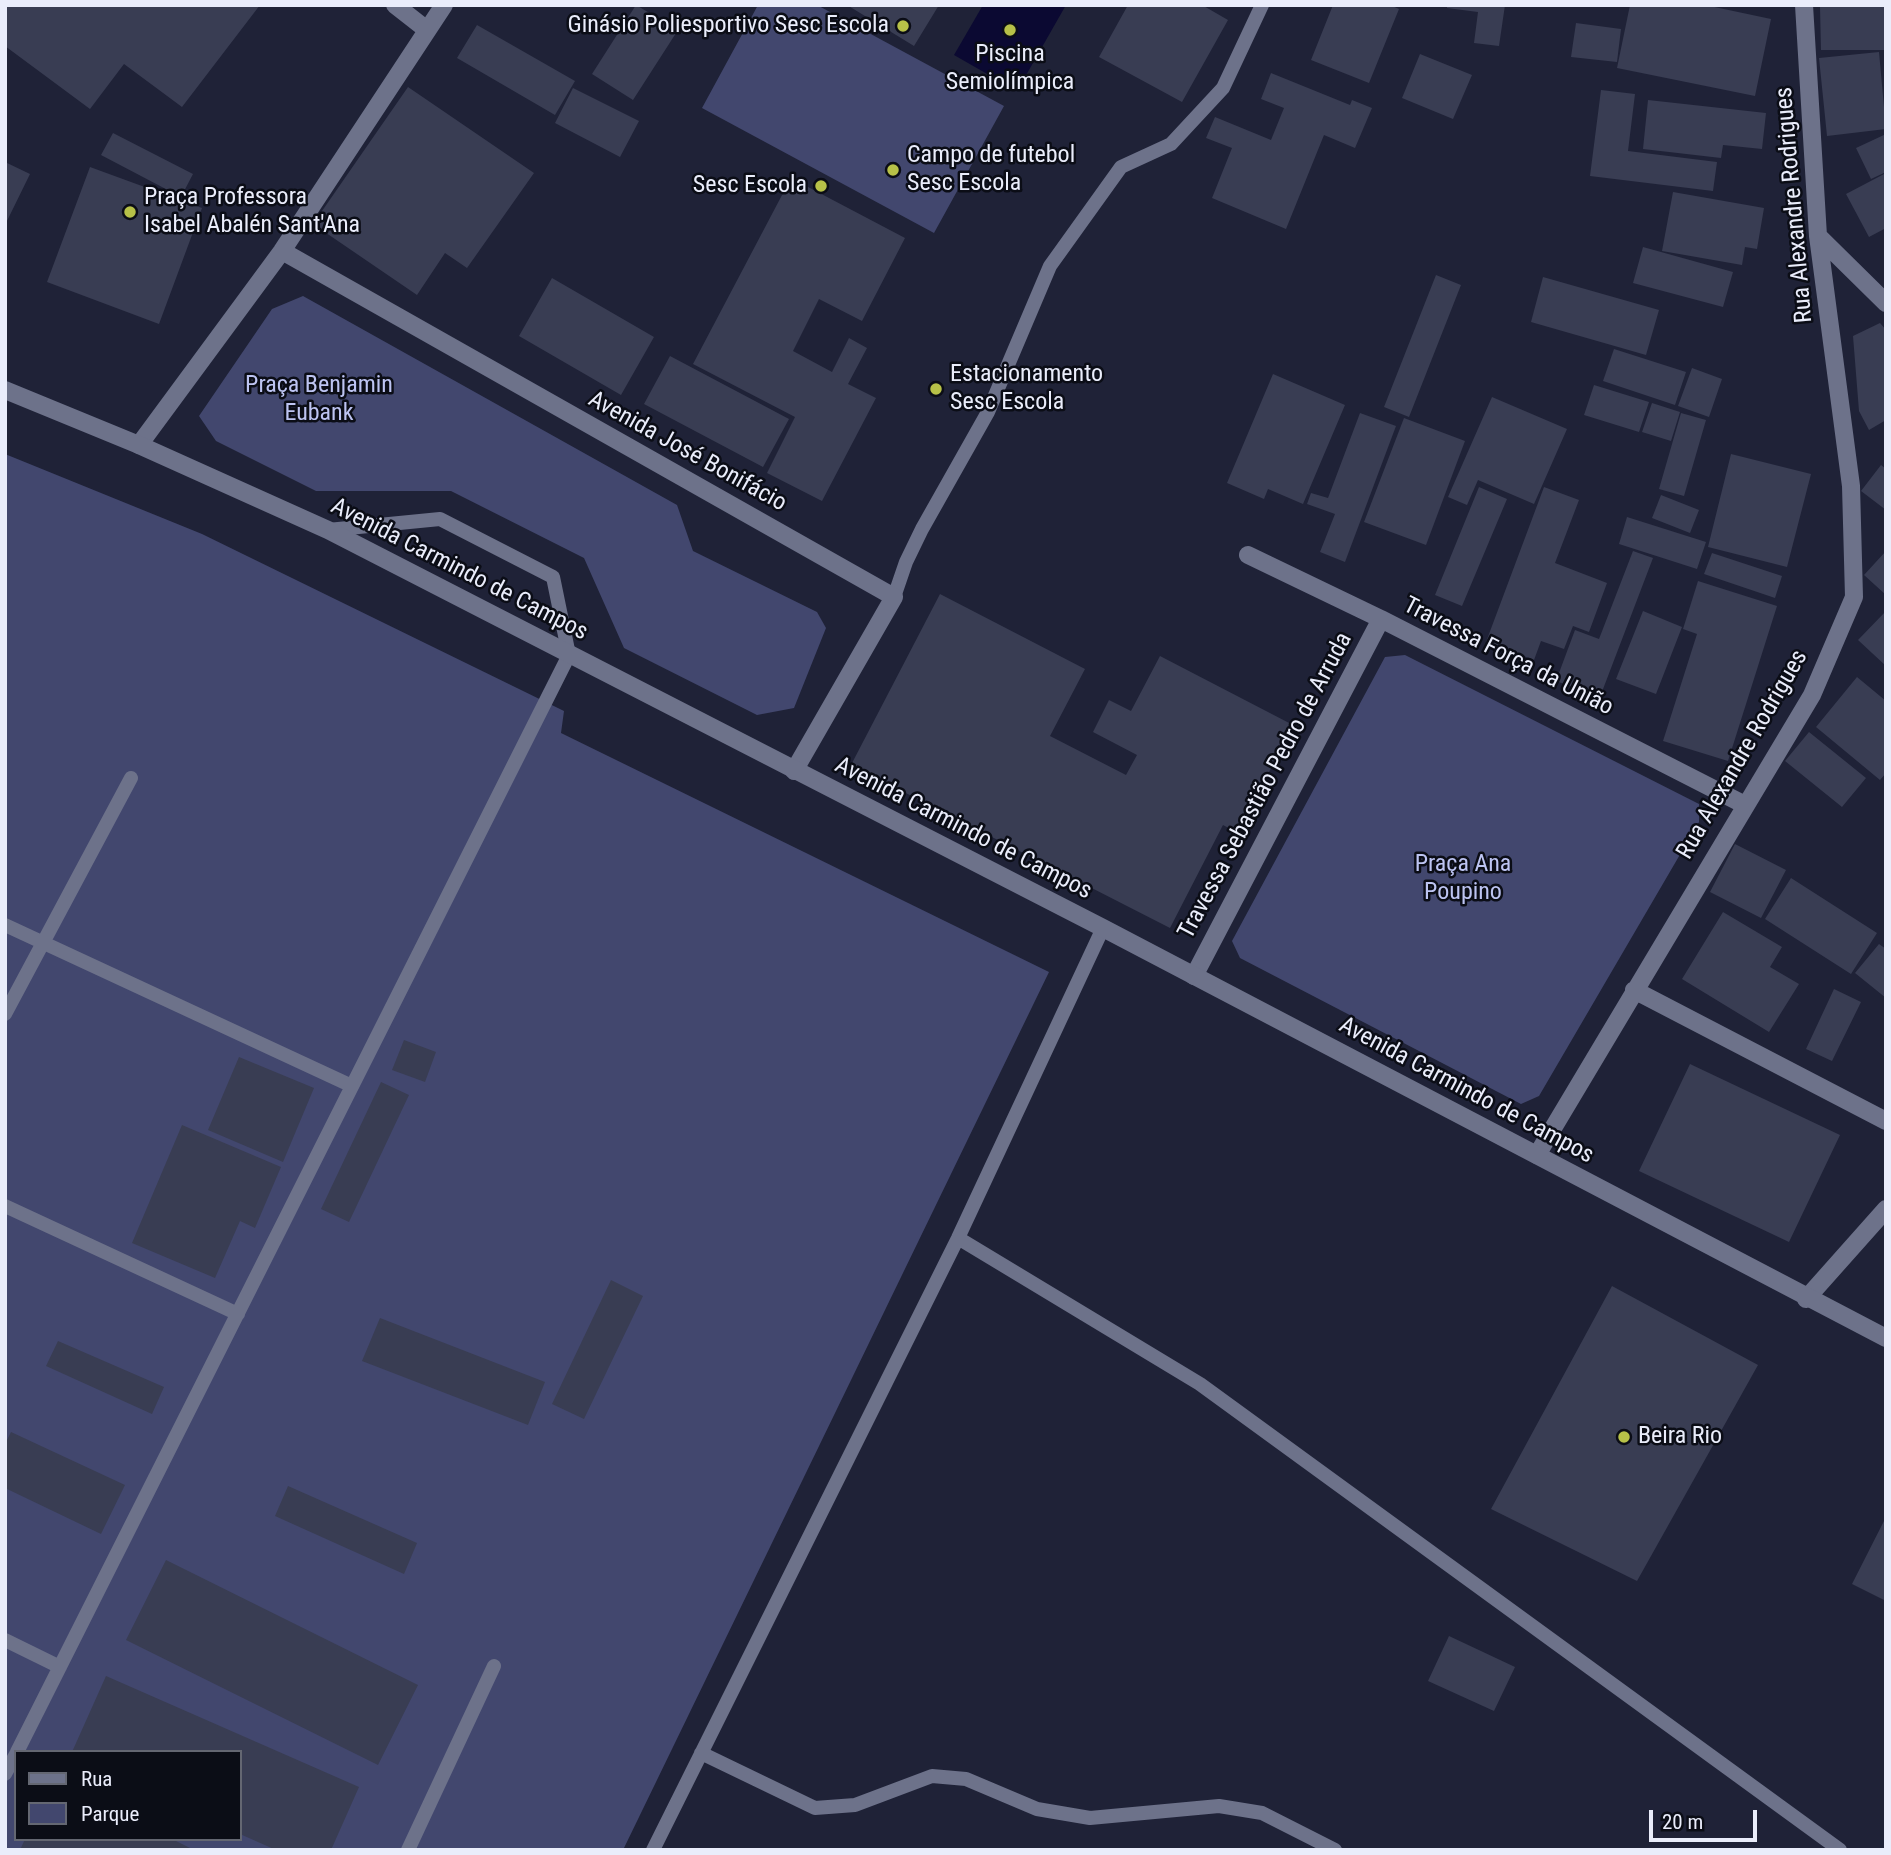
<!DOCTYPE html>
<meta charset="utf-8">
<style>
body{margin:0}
#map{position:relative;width:1891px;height:1855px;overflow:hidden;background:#1f2237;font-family:"Roboto Condensed",sans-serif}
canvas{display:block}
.frame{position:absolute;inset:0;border:7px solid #eaedfb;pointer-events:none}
.legend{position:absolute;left:14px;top:1750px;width:228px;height:91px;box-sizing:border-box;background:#0b0d16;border:2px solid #646772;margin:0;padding:9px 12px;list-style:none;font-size:21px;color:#eaedfb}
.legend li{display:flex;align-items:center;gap:14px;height:35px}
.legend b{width:35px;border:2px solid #646772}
.scale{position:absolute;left:1649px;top:1810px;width:108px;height:32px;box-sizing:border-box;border:4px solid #eaedfb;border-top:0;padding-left:9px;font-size:21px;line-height:24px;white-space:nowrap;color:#eaedfb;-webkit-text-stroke:5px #0b0d16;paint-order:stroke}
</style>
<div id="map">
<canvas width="1891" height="1855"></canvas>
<div class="frame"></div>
<ul class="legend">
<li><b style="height:9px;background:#6d728a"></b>Rua</li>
<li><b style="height:19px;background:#42476e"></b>Parque</li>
</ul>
<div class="scale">20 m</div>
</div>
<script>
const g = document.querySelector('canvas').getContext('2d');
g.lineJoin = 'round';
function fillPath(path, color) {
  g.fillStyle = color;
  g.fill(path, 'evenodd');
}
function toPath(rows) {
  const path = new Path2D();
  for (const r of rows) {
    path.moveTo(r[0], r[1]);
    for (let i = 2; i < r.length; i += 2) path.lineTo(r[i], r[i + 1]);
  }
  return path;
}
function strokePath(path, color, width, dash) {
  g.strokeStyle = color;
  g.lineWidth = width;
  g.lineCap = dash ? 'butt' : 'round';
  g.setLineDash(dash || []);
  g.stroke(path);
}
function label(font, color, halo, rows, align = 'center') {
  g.font = font + ' "Roboto Condensed",sans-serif';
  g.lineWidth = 5;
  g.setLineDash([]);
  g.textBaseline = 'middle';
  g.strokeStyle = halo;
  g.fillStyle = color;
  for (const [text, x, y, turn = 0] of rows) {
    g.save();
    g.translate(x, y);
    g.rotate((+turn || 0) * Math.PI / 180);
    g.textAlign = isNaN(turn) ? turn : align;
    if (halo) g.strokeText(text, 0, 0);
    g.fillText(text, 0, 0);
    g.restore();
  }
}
fillPath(toPath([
 [758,5,817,5,1004,106,934,233,702,108],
 [303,296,677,505,693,551,817,612,826,628,794,708,757,715,624,648,584,558,451,491,316,491,216,441,199,416,272,309],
 [5,454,202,534,564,711,561,733,1049,972,623,1850,5,1850],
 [16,1752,240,1752,240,1839,16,1839],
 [1405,655,1699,804,1699,822,1539,1096,1521,1104,1240,958,1232,941,1385,657]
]), '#42476e');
fillPath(toPath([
 [983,5,1066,5,1017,91,954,55]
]), '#0b0932');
fillPath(toPath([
 [5,5,260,5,182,107,124,64,90,109,5,46],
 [636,5,678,30,633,100,592,74],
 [847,5,939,5,914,46],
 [1128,5,1202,5,1228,20,1182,102,1099,57],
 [1333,5,1390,5,1399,9,1369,83,1311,60],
 [1447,5,1505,5,1499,46,1474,43,1478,12,1447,8],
 [1630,5,1705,5,1771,19,1755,96,1617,68],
 [1820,7,1886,7,1886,50,1821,50],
 [1576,23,1621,29,1617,62,1571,57],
 [477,25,575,81,555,115,457,58],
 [1879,52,1886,129,1827,136,1819,58],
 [1420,54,1472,75,1453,119,1402,98],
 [1271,73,1350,105,1352,100,1372,108,1355,148,1324,135,1286,229,1212,198,1232,148,1206,138,1215,117,1271,140,1284,108,1261,99],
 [408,87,534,173,467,268,445,253,417,295,313,224],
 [573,88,639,121,620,157,555,123],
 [1601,90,1635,94,1628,151,1717,162,1713,191,1590,176],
 [1648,100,1766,113,1762,149,1723,145,1721,158,1643,149],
 [113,133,193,174,181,197,101,155],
 [1886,134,1886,172,1871,179,1856,148],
 [5,162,30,174,5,225],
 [90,167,202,208,159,324,47,282],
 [1886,173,1886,228,1869,237,1846,194],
 [791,178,905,238,862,321,819,299,793,351,832,372,849,338,867,348,848,384,876,398,822,501,767,473,795,417,693,364],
 [1673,192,1764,208,1757,249,1745,247,1742,265,1662,251],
 [1643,247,1733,272,1723,307,1633,283],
 [1436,275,1461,285,1409,417,1384,407],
 [1543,277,1659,310,1646,355,1531,322],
 [552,278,654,337,621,395,519,336],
 [1880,323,1886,330,1886,420,1869,430,1859,411,1853,336],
 [1614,349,1686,372,1675,405,1603,381],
 [670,356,789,419,763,467,644,404],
 [1692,368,1722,379,1709,417,1678,406],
 [1273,374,1345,405,1303,504,1268,489,1264,499,1227,483],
 [1594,385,1649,402,1639,432,1584,415],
 [1492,397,1567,429,1534,504,1478,480,1467,505,1448,497],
 [1652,403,1680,412,1671,441,1642,432],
 [1360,413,1396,426,1345,562,1320,552,1335,514,1307,504,1311,493,1328,498],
 [1681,413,1706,420,1684,496,1659,489],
 [1404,418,1465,441,1426,545,1364,522],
 [1731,454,1811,474,1787,567,1708,547],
 [1881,465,1886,469,1886,510,1861,491],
 [1479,487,1507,499,1462,606,1435,595],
 [1544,487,1579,500,1555,563,1607,583,1589,632,1573,626,1564,649,1541,641,1534,660,1486,642],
 [1661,495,1699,510,1690,533,1652,518],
 [1627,517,1706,542,1697,569,1619,544],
 [1633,551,1653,558,1600,697,1556,681,1575,630,1599,639],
 [1886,551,1886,595,1864,575],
 [1712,553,1782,576,1775,598,1704,574],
 [1698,581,1777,606,1728,761,1663,741,1697,634,1683,629],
 [940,594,1085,669,1050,736,1126,775,1137,755,1093,732,1109,700,1131,711,1160,656,1293,725,1238,833,1223,825,1170,928,851,765],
 [1643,611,1682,627,1656,694,1616,679],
 [1886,611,1886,666,1858,640],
 [1857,677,1886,701,1886,773,1880,780,1816,727],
 [1809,732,1866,778,1842,807,1785,761],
 [1735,844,1786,870,1761,918,1710,892],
 [1791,878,1877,933,1851,974,1765,919],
 [1723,912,1782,947,1770,967,1799,984,1769,1032,1682,979],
 [1879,944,1886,949,1886,998,1855,973],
 [1834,989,1861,1002,1832,1061,1806,1049],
 [404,1040,436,1052,425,1082,392,1070],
 [239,1057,314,1088,283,1162,208,1130],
 [1690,1064,1840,1135,1789,1242,1639,1171],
 [381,1082,409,1095,349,1222,321,1209],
 [182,1125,281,1167,255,1228,240,1221,215,1278,132,1243],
 [611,1280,643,1296,584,1419,552,1404],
 [1612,1286,1758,1365,1637,1581,1491,1509],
 [380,1318,545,1382,528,1425,362,1361],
 [58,1341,164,1387,152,1414,46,1366],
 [11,1432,125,1485,101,1534,5,1488,5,1444],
 [288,1486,417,1543,404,1574,275,1516],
 [1886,1517,1886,1601,1852,1584],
 [166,1560,418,1685,378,1765,126,1640],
 [1449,1636,1515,1667,1494,1711,1428,1681],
 [106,1676,359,1787,331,1850,276,1850,240,1834,240,1752,72,1752],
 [25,1839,172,1839,194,1850,20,1850]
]), '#393d53');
strokePath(toPath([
 [894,597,906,562,922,529,988,412,1050,266,1121,167,1171,144,1223,88,1262,5],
 [5,925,352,1086],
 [5,1014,131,778],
 [5,1206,238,1314],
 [958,1238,1200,1384,1840,1850],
 [5,1640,60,1667],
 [17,1752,569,655,553,577,440,519,328,530],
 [701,1753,815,1808,855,1805,932,1776,966,1779,1037,1809,1090,1818,1219,1806,1262,1813,1335,1850],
 [5,1774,16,1754],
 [408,1850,494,1666],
 [653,1850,958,1238,1103,928]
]), '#6d728a', 14);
strokePath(toPath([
 [395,5,427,30],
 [1818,236,1886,303],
 [282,251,894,597,794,771],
 [139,445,282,251,444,5],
 [1248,555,1381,619,1745,805],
 [1194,976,1381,619],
 [1634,990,1886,1121],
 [1537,1155,1812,695,1854,597,1851,486,1818,236,1804,5],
 [1806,1299,1886,1209]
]), '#6d728a', 18);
strokePath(toPath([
 [5,390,139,445,328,530,1103,928,1886,1338]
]), '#6d728a', 18);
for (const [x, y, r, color] of [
 [903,26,7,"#b7c148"],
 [1010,30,7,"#b7c148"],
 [893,170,7,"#b7c148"],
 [821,186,7,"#b7c148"],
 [130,212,7,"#b7c148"],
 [936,389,7,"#b7c148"],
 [1624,1437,7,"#b7c148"]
]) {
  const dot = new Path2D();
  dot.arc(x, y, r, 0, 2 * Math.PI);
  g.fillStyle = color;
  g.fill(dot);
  strokePath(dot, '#0b0d16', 2.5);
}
label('24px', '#eaedfb', '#0b0d16', [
 ["Ginásio Poliesportivo Sesc Escola",889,26,"right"],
 ["Piscina",1010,55,"center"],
 ["Semiolímpica",1010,83,"center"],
 ["Campo de futebol",907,156],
 ["Sesc Escola",907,184],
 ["Sesc Escola",807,186,"right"],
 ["Praça Professora",144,198],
 ["Isabel Abalén Sant'Ana",144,226],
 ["Estacionamento",950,375],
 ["Sesc Escola",950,403],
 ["Beira Rio",1638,1437]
], 'left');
label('24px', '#eaedfb', '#0b0d16', [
 ["Rua Alexandre Rodrigues",1795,205,-95],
 ["Avenida José Bonifácio",687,452,29],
 ["Avenida Carmindo de Campos",459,570,27],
 ["Travessa Força da União",1508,657,27],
 ["Rua Alexandre Rodrigues",1743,755,-60],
 ["Travessa Sebastião Pedro de Arruda",1266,786,-62],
 ["Avenida Carmindo de Campos",963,829,27],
 ["Avenida Carmindo de Campos",1466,1091,28]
]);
label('24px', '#bdc4f2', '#0b0d16', [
 ["Praça Benjamin",319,386],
 ["Eubank",319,414],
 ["Praça Ana",1463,865],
 ["Poupino",1463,893]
]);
</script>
